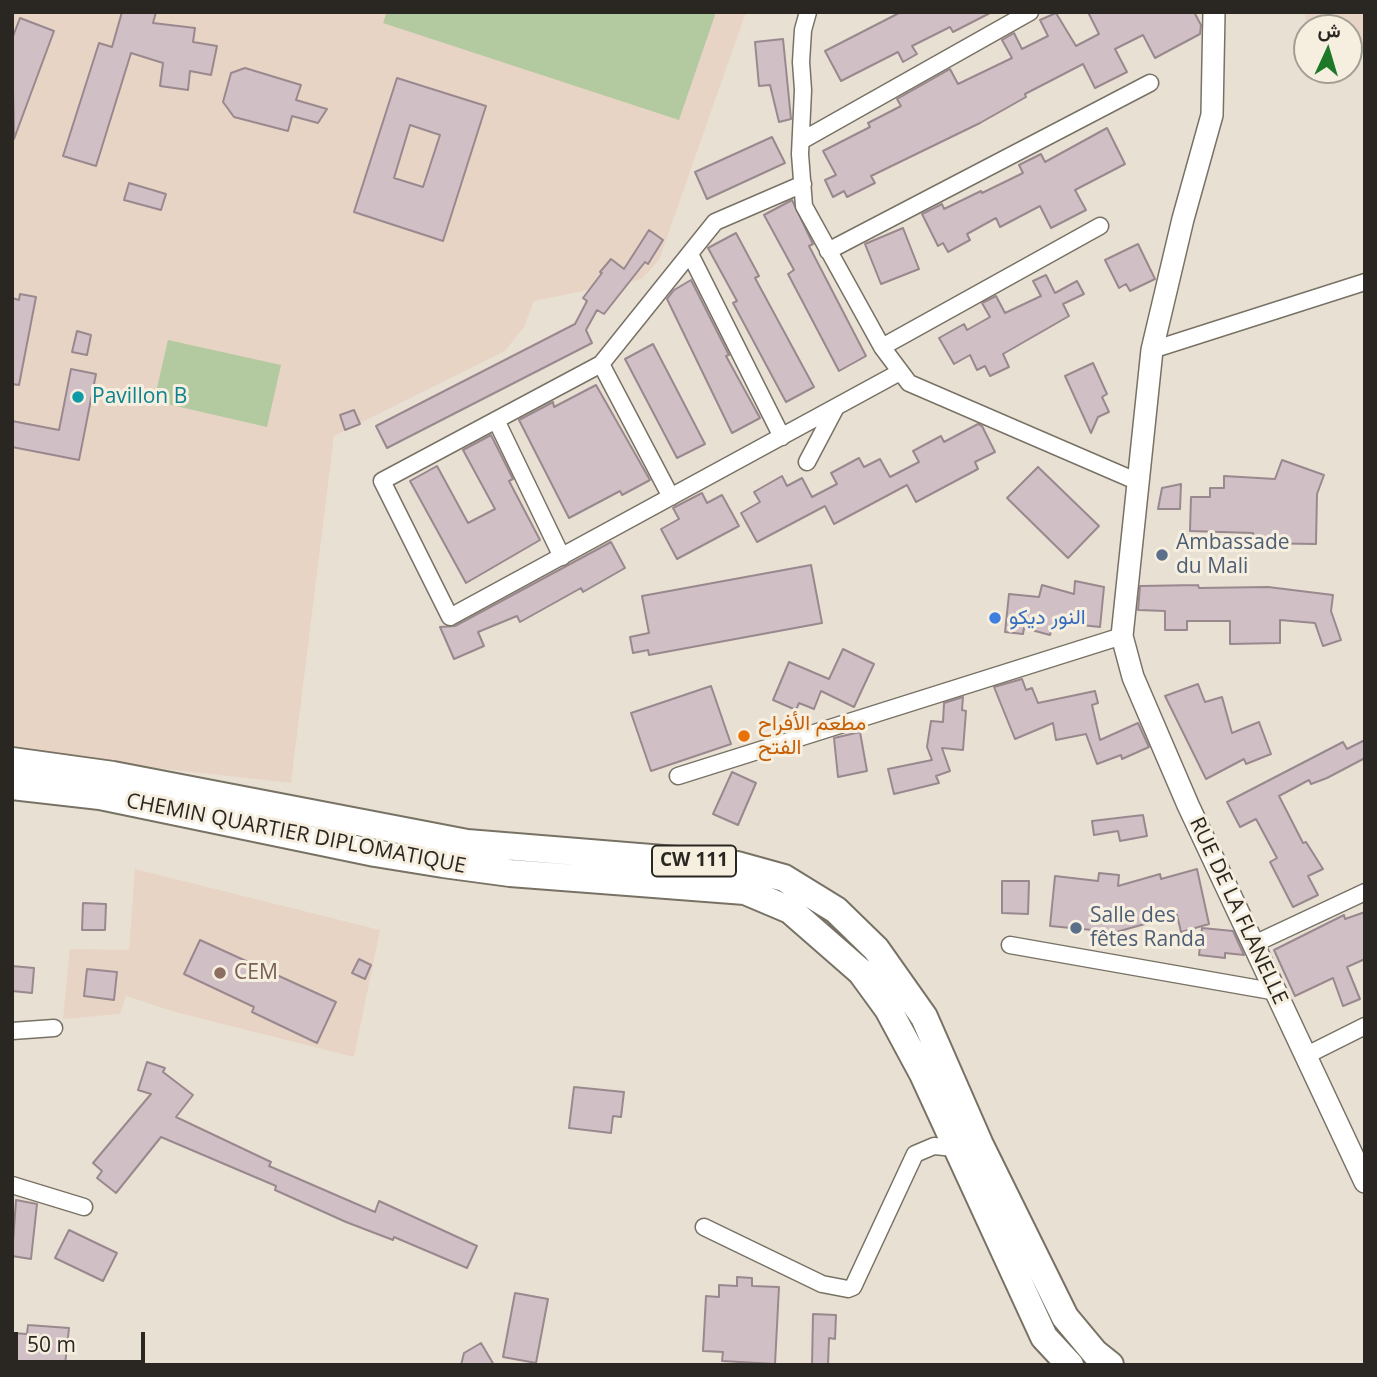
<!DOCTYPE html>
<meta charset="utf-8">
<style>
body{margin:0}
#map{position:relative;width:1377px;height:1377px;overflow:hidden;background:#e8e1d3;font-family:"Open Sans",Vazirmatn,sans-serif}
canvas{display:block}
.frame{position:absolute;inset:0;border:14px solid #2a2722;pointer-events:none}
.north{position:absolute;left:1293px;top:14px;width:70px;height:70px;box-sizing:border-box;background:#f6efe0;border:2px solid #a49f94;border-radius:50%;rotate:4deg;font-size:19px;font-weight:700;line-height:28px;text-align:center;color:#2a2722}
.north::after{content:'';display:block;margin:auto;width:24px;height:32px;background:#1d7928;clip-path:polygon(50% 0,100% 100%,50% 72%,0 100%)}
.scale{position:absolute;left:14px;top:1332px;width:131px;height:32px;box-sizing:border-box;border:4px solid #2a2722;border-top:0;padding-left:9px;font-size:21px;line-height:24px;white-space:nowrap;color:#2a2722;-webkit-text-stroke:5px #f6efe0;paint-order:stroke}
</style>
<div id="map">
<canvas width="1377" height="1377"></canvas>
<div class="frame"></div>
<div class="north">ش</div>
<div class="scale">50 m</div>
</div>
<script>
const g = document.querySelector('canvas').getContext('2d');
g.lineJoin = 'round';
function fillPath(path, color) {
  g.fillStyle = color;
  g.fill(path, 'evenodd');
}
function toPath(rows) {
  const path = new Path2D();
  for (const r of rows) {
    path.moveTo(r[0], r[1]);
    for (let i = 2; i < r.length; i += 2) path.lineTo(r[i], r[i + 1]);
  }
  return path;
}
function strokePath(path, color, width, dash) {
  g.strokeStyle = color;
  g.lineWidth = width;
  g.lineCap = dash ? 'butt' : 'round';
  g.setLineDash(dash || []);
  g.stroke(path);
}
function label(font, color, halo, rows, align = 'center') {
  g.font = font + ' "Open Sans",Vazirmatn,sans-serif';
  g.lineWidth = 6;
  g.setLineDash([]);
  g.textBaseline = 'middle';
  g.strokeStyle = halo;
  g.fillStyle = color;
  for (const [text, x, y, turn = 0] of rows) {
    g.save();
    g.translate(x, y);
    g.rotate((+turn || 0) * Math.PI / 180);
    g.textAlign = isNaN(turn) ? turn : align;
    if (halo) g.strokeText(text, 0, 0);
    g.fillText(text, 0, 0);
    g.restore();
  }
}
fillPath(toPath([
 [12,12,746,12,659,260,642,279,534,301,524,327,505,351,334,436,291,783,12,752],
 [1304,12,1365,12,1365,47,1349,51,1349,28,1308,28],
 [135,869,380,930,354,1057,175,1012,126,996,120,1014,63,1019,70,949,129,950]
]), '#e8d4c5');
fillPath(toPath([
 [387,12,716,12,679,120,383,23],
 [168,340,281,365,267,427,154,401]
]), '#b3c99f');
const building = toPath([
 [122,12,156,12,153,23,195,28,193,42,217,46,211,75,190,71,188,90,160,86,163,63,131,53,96,166,63,156,99,43,112,47,122,12],
 [901,12,992,12,953,32,950,27,912,46,917,54,903,62,898,52,841,81,825,51,901,12],
 [1088,12,1194,12,1201,25,1200,34,1155,58,1143,35,1115,49,1127,72,1095,88,1083,64,1025,94,1026,97,980,123,871,176,875,183,847,197,844,191,833,197,825,180,836,175,823,151,870,127,868,123,901,106,897,99,950,69,958,84,1012,58,1002,40,1014,33,1022,49,1048,36,1040,20,1056,13,1076,46,1099,34,1088,12],
 [20,18,54,31,14,139,12,39,20,18],
 [783,39,791,119,779,122,770,85,759,86,755,42,783,39],
 [245,68,301,85,296,100,327,109,318,123,292,116,288,131,234,117,223,102,231,73,245,68],
 [397,78,486,106,443,241,354,212,397,78],
 [410,125,440,135,423,187,394,178,410,125],
 [1107,128,1125,164,1075,190,1086,210,1051,228,1040,206,1000,227,996,218,967,234,970,240,948,252,943,243,938,246,922,214,942,204,944,209,981,191,982,193,1023,173,1019,165,1041,154,1045,162,1107,128],
 [772,137,785,163,707,199,695,172,772,137],
 [129,183,166,194,161,210,124,200,129,183],
 [792,200,813,244,809,246,866,356,839,371,788,274,794,270,764,215,792,200],
 [903,228,919,269,881,284,865,244,903,228],
 [649,230,663,240,648,264,645,262,604,314,597,310,586,330,592,343,387,448,376,426,575,324,587,301,583,298,602,273,600,272,611,259,624,269,649,230],
 [736,233,759,276,755,278,814,387,786,402,733,303,737,301,708,248,736,233],
 [1138,244,1155,279,1130,291,1126,284,1119,288,1105,260,1138,244],
 [1046,275,1055,293,1077,281,1084,294,1063,304,1069,316,1003,354,1009,367,990,376,985,366,977,370,970,355,954,364,939,338,964,324,967,330,990,317,982,303,996,296,1005,313,1041,296,1033,281,1046,275],
 [691,280,729,355,726,356,760,418,732,433,667,299,674,290,691,280],
 [20,294,36,297,19,385,12,384,12,298,19,300,20,294],
 [77,331,91,335,87,355,72,352,77,331],
 [653,344,705,444,677,458,625,359,653,344],
 [1093,363,1107,394,1102,397,1109,412,1098,417,1091,433,1065,376,1093,363],
 [71,369,96,374,79,460,12,447,12,421,59,430,71,369],
 [596,385,650,480,622,495,620,491,569,518,519,420,553,402,554,407,596,385],
 [354,410,360,424,345,430,340,415,354,410],
 [978,424,982,426,995,452,975,462,978,469,916,502,907,485,834,524,825,506,757,542,741,513,760,502,754,492,782,476,787,486,802,478,812,497,837,484,831,473,859,458,864,467,880,459,890,477,919,462,913,451,941,436,944,442,978,424],
 [491,435,513,479,509,481,540,540,466,583,410,481,437,466,468,523,495,509,463,450,491,435],
 [1282,460,1324,475,1317,494,1316,544,1252,543,1253,533,1190,531,1191,497,1210,497,1210,488,1224,488,1224,476,1275,479,1282,460],
 [1038,467,1099,526,1068,558,1007,498,1038,467],
 [1181,484,1180,509,1158,509,1162,488,1181,484],
 [702,493,707,503,722,495,739,526,677,559,661,529,679,519,673,508,702,493],
 [611,542,625,568,583,592,581,588,520,622,517,616,478,632,484,646,454,659,440,627,455,626,611,542],
 [811,565,822,623,649,655,648,650,633,653,630,637,649,633,642,596,811,565],
 [1075,581,1104,587,1100,627,1054,622,1050,635,1024,628,1023,634,1005,632,1009,594,1039,597,1042,585,1074,594,1075,581],
 [1198,585,1199,588,1268,587,1333,595,1331,611,1341,640,1323,646,1315,623,1280,620,1280,643,1230,644,1230,621,1187,621,1187,630,1165,630,1165,611,1138,610,1140,586,1198,585],
 [843,649,874,664,854,707,821,691,814,709,799,703,796,710,773,700,789,662,829,679,843,649],
 [1022,679,1026,690,1032,688,1038,703,1095,691,1098,703,1092,705,1100,740,1138,723,1149,747,1122,759,1121,755,1097,764,1086,734,1056,740,1053,723,1015,739,994,687,1022,679],
 [1198,684,1205,702,1222,697,1232,733,1259,722,1271,754,1246,764,1244,759,1206,779,1165,696,1198,684],
 [711,686,731,744,651,771,631,713,711,686],
 [963,697,962,710,966,711,963,750,942,748,950,771,936,776,939,783,894,794,888,769,932,760,927,747,931,721,943,722,944,703,963,697],
 [860,732,867,771,838,777,834,738,860,732],
 [1365,740,1365,758,1327,778,1311,784,1309,780,1279,796,1303,843,1306,842,1323,869,1308,876,1318,895,1293,907,1270,862,1277,858,1256,819,1240,827,1227,802,1343,742,1347,749,1365,740],
 [732,772,756,783,738,825,713,814,732,772],
 [1143,815,1147,836,1120,841,1118,831,1094,835,1092,821,1143,815],
 [1197,869,1209,924,1181,932,1177,915,1102,936,1103,931,1050,926,1055,876,1098,881,1099,873,1119,875,1118,886,1160,874,1161,879,1197,869],
 [1002,881,1029,881,1028,914,1002,913,1002,881],
 [83,903,106,904,105,930,82,930,83,903],
 [1365,912,1365,959,1347,967,1360,999,1343,1006,1333,978,1295,996,1274,950,1344,915,1345,919,1365,912],
 [1202,928,1233,931,1244,955,1225,953,1225,958,1199,955,1202,928],
 [200,940,336,1002,317,1043,252,1012,254,1007,184,974,200,940],
 [359,959,371,965,365,979,352,973,359,959],
 [12,966,34,968,32,993,12,991,12,966],
 [87,969,117,972,114,1000,84,996,87,969],
 [147,1062,165,1068,163,1072,193,1095,176,1117,271,1162,269,1166,375,1212,379,1201,477,1246,467,1268,394,1237,393,1240,346,1222,275,1190,276,1186,161,1137,116,1193,97,1178,102,1171,93,1163,151,1094,138,1090,147,1062],
 [574,1087,624,1092,621,1117,613,1116,611,1133,569,1128,574,1087],
 [16,1200,37,1204,31,1259,12,1256,16,1200],
 [69,1230,117,1253,103,1281,55,1258,69,1230],
 [737,1277,752,1278,752,1286,779,1287,775,1364,722,1361,723,1352,703,1351,706,1296,719,1297,719,1285,737,1286,737,1277],
 [515,1293,548,1299,536,1363,503,1357,515,1293],
 [813,1314,836,1315,835,1339,829,1338,828,1365,812,1365,813,1314],
 [28,1325,69,1328,65,1365,12,1365,12,1333,27,1334,28,1325],
 [481,1343,494,1365,461,1365,464,1353,481,1343]
]);
fillPath(building, '#d0bfc5');
strokePath(building, '#99888e', 2);
const minor = toPath([
 [808,12,803,30,801,62,803,90,800,154,804,206,882,347,909,383,1136,481],
 [801,141,1030,12],
 [803,184,715,222,601,364,382,481,450,617,900,372],
 [828,251,1150,83],
 [690,254,782,437],
 [882,347,1100,226],
 [1152,350,1365,282],
 [601,364,671,497],
 [496,420,562,557],
 [807,462,836,407],
 [678,776,1122,636],
 [1254,944,1365,892],
 [1010,945,1277,992],
 [12,1031,54,1028],
 [1307,1055,1365,1026],
 [12,1185,84,1207],
 [704,1227,822,1284,848,1289,853,1287,915,1154,934,1146,955,1148]
]);
const tertiary = toPath([
 [1214,12,1212,115,1183,219,1152,350,1122,636,1133,677,1188,805,1365,1182]
]);
const trunk = toPath([
 [12,761,113,775,467,843,737,865,784,878,836,910,876,949,924,1017,980,1145,1065,1317,1095,1353,1110,1365],
 [12,786,100,796,375,853,443,864,510,873,745,891,790,910,861,972,888,1009,923,1074,1044,1337,1070,1365]
]);
strokePath(minor, '#787265', 19);
strokePath(tertiary, '#787265', 24);
strokePath(trunk, '#787265', 30);
strokePath(minor, '#fff', 16);
strokePath(tertiary, '#fff', 21);
strokePath(trunk, '#fff', 26);
for (const [x, y, r, color] of [
 [78,397,7,"#0f9aa8"],
 [1162,555,7,"#5c6f8a"],
 [995,618,7,"#3f7fe0"],
 [744,736,7,"#e8710a"],
 [1076,928,7,"#5c6f8a"],
 [220,973,7,"#8d6e63"]
]) {
  const dot = new Path2D();
  dot.arc(x, y, r, 0, 2 * Math.PI);
  g.fillStyle = color;
  g.fill(dot);
  strokePath(dot, '#f6efe0', 2.5);
}
for (const [x, y, w] of [
 [694,861,84]
]) {
  const box = new Path2D();
  box.roundRect(x - w / 2, y - 15.5, w, 31, 5);
  g.fillStyle = '#f6efe0';
  g.fill(box);
  strokePath(box, '#2a2722', 2);
}
label('bold 19px', '#2a2722', null, [
 ["CW 111",694,861]
]);
label('21px', '#0d838f', '#f6efe0', [
 ["Pavillon B",92,397]
], 'left');
label('21px', '#4e5e75', '#f6efe0', [
 ["Ambassade",1176,543],
 ["du Mali",1176,567],
 ["Salle des",1090,916],
 ["fêtes Randa",1090,940]
], 'left');
label('21px', '#366cbe', '#f6efe0', [
 ["النور ديكو",1009,618]
], 'left');
label('21px', '#c56008', '#f6efe0', [
 ["مطعم الأفراح",758,724],
 ["الفتح",758,748]
], 'left');
label('21px', '#2a2722', '#f6efe0', [
 ["CHEMIN QUARTIER DIPLOMATIQUE",296,834,11],
 ["RUE DE LA FLANELLE",1238,911,65]
]);
label('21px', '#785e54', '#f6efe0', [
 ["CEM",234,973]
], 'left');
</script>
